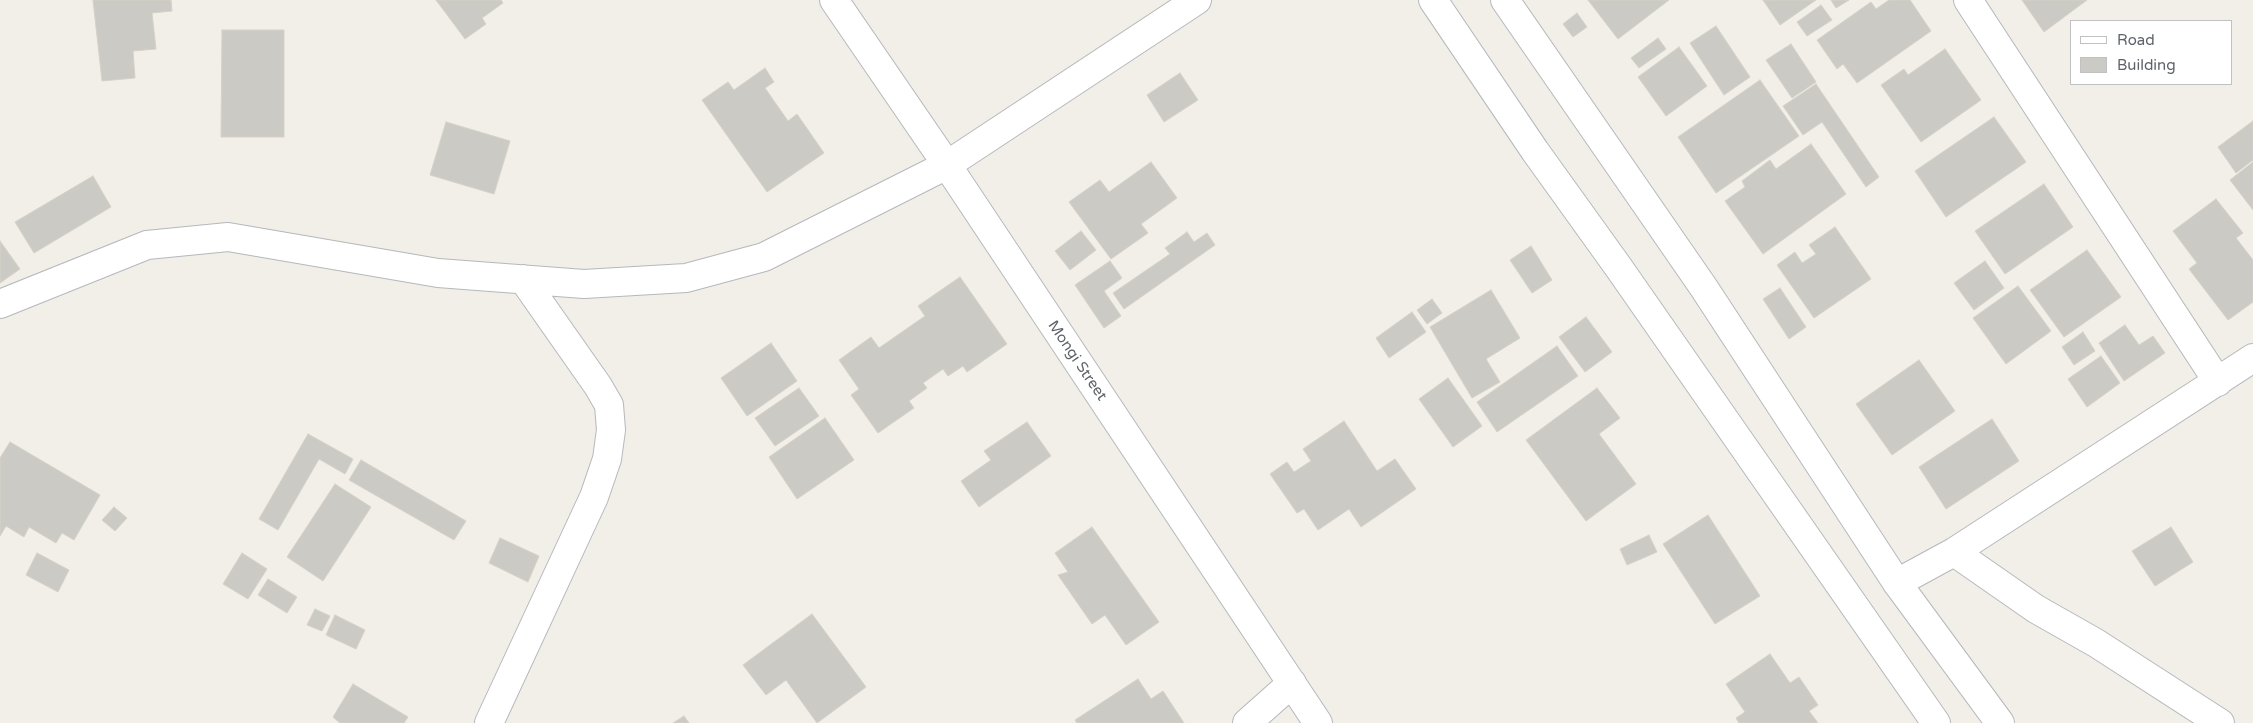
<!DOCTYPE html>
<style>
body{margin:0}
#map{position:relative;width:2253px;height:723px;overflow:hidden;background:#f1efe8;font-family:"Varela Round",sans-serif}
canvas{display:block}
.legend{position:absolute;left:2070px;top:20px;width:162px;height:65px;box-sizing:border-box;background:#fff;border:1px solid #bfc1c3;margin:0;padding:6px 9px;list-style:none;font-size:15px;color:#5f6368}
.legend li{display:flex;align-items:center;gap:10px;height:25px}
.legend b{width:25px;border:1px solid #bfc1c3}
</style>
<div id="map">
<canvas width="2253" height="723"></canvas>
<ul class="legend">
<li><b style="height:6px;background:#fff"></b>Road</li>
<li><b style="height:14px;background:#cccac5"></b>Building</li>
</ul>
</div>
<script>
const g = document.querySelector('canvas').getContext('2d');
g.lineJoin = 'round';
function fillPath(path, color) {
  g.fillStyle = color;
  g.fill(path, 'evenodd');
}
function toPath(rows) {
  const path = new Path2D();
  for (const r of rows) {
    path.moveTo(r[0], r[1]);
    for (let i = 2; i < r.length; i += 2) path.lineTo(r[i], r[i + 1]);
  }
  return path;
}
function strokePath(path, color, width, dash) {
  g.strokeStyle = color;
  g.lineWidth = width;
  g.lineCap = dash ? 'butt' : 'round';
  g.setLineDash(dash || []);
  g.stroke(path);
}
function label(font, color, halo, rows, align = 'center') {
  g.font = font + ' "Varela Round",sans-serif';
  g.lineWidth = 5;
  g.setLineDash([]);
  g.textBaseline = 'middle';
  g.strokeStyle = halo;
  g.fillStyle = color;
  for (const [text, x, y, turn = 0] of rows) {
    g.save();
    g.translate(x, y);
    g.rotate((+turn || 0) * Math.PI / 180);
    g.textAlign = isNaN(turn) ? turn : align;
    if (halo) g.strokeText(text, 0, 0);
    g.fillText(text, 0, 0);
    g.restore();
  }
}
const building = toPath([
 [93,0,171,0,172,11,152,13,156,49,133,51,135,78,102,81,93,0],
 [436,0,501,0,503,3,482,18,486,24,465,39,436,0],
 [1588,0,1669,0,1618,39,1588,0],
 [1763,0,1816,0,1780,25,1763,0],
 [1831,0,1849,0,1836,8,1831,0],
 [1889,0,1910,0,1931,31,1857,83,1843,64,1837,69,1817,40,1871,2,1876,9,1889,0],
 [2022,0,2087,0,2044,32,2022,0],
 [1821,5,1832,20,1807,36,1797,22,1821,5],
 [1577,13,1587,27,1573,37,1563,24,1577,13],
 [1716,26,1750,77,1724,95,1690,43,1716,26],
 [222,30,284,30,284,137,221,137,222,30],
 [1658,38,1666,49,1639,68,1631,58,1658,38],
 [1791,44,1816,82,1792,98,1766,60,1791,44],
 [1679,47,1707,86,1666,116,1638,77,1679,47],
 [1945,49,1981,100,1921,142,1881,85,1904,69,1908,75,1945,49],
 [765,68,774,82,765,88,788,121,797,114,824,153,767,192,702,100,728,82,734,90,765,68],
 [1180,73,1198,100,1164,122,1147,95,1180,73],
 [1760,80,1799,136,1716,193,1678,137,1760,80],
 [1816,84,1879,177,1866,187,1822,122,1803,135,1783,106,1816,84],
 [1994,117,2026,162,1946,217,1915,171,1994,117],
 [2253,121,2253,160,2236,173,2218,147,2253,121],
 [446,122,510,141,494,194,430,175,446,122],
 [1811,144,1846,194,1763,254,1725,201,1745,187,1742,181,1770,160,1776,169,1811,144],
 [1151,162,1177,198,1141,224,1148,233,1111,259,1069,202,1100,180,1109,192,1151,162],
 [2253,162,2253,210,2230,180,2253,162],
 [93,176,111,207,34,253,15,222,93,176],
 [2044,184,2073,227,2005,274,1975,231,2044,184],
 [2216,199,2243,233,2236,238,2253,260,2253,302,2228,320,2189,269,2197,263,2173,231,2216,199],
 [1835,227,1871,279,1814,318,1777,265,1795,252,1802,263,1816,254,1809,245,1835,227],
 [1081,231,1096,250,1070,270,1055,251,1081,231],
 [1187,232,1194,242,1207,233,1215,245,1124,309,1113,293,1170,254,1165,248,1187,232],
 [0,241,20,269,0,283,0,241],
 [1531,246,1552,280,1532,293,1510,260,1531,246],
 [2087,250,2121,297,2064,337,2030,290,2087,250],
 [1110,261,1122,278,1104,291,1121,316,1104,328,1075,285,1110,261],
 [1985,261,2004,288,1974,310,1954,283,1985,261],
 [960,277,1007,344,967,372,963,366,948,376,943,369,923,383,927,388,909,401,914,408,878,433,851,395,859,389,839,360,871,337,879,348,925,316,918,306,960,277],
 [2018,286,2051,331,2006,364,1973,318,2018,286],
 [1780,288,1806,327,1789,339,1763,299,1780,288],
 [1491,290,1520,338,1486,359,1500,382,1472,398,1430,327,1491,290],
 [1432,299,1442,313,1427,324,1417,310,1432,299],
 [1412,312,1426,332,1389,358,1376,338,1412,312],
 [1586,317,1612,352,1585,372,1559,337,1586,317],
 [2125,325,2139,345,2153,336,2165,353,2124,381,2099,343,2125,325],
 [2083,332,2095,351,2074,365,2062,347,2083,332],
 [771,343,797,381,747,416,721,378,771,343],
 [1557,346,1578,376,1497,432,1477,402,1557,346],
 [2101,356,2120,383,2087,407,2068,379,2101,356],
 [1919,360,1955,411,1892,455,1856,404,1919,360],
 [1448,378,1482,426,1453,447,1419,399,1448,378],
 [799,388,819,416,775,446,755,418,799,388],
 [1597,388,1620,418,1599,434,1636,484,1586,521,1526,440,1597,388],
 [825,418,854,460,797,499,769,457,825,418],
 [1992,419,2019,461,1946,509,1919,467,1992,419],
 [1344,421,1377,471,1395,459,1416,489,1361,527,1349,509,1318,530,1304,509,1297,513,1270,474,1287,462,1294,472,1311,461,1303,449,1344,421],
 [1027,422,1051,456,979,507,961,481,991,460,984,451,1027,422],
 [308,434,353,459,345,474,319,459,278,530,259,519,308,434],
 [10,442,100,495,74,540,62,533,56,543,29,527,24,537,6,526,0,536,0,458,10,442],
 [361,460,466,521,454,540,349,480,361,460],
 [335,484,371,507,323,581,287,557,335,484],
 [114,507,127,518,115,531,102,520,114,507],
 [1708,515,1760,596,1715,624,1663,544,1708,515],
 [1092,527,1159,622,1126,645,1105,615,1092,624,1058,575,1068,572,1055,553,1092,527],
 [2171,527,2193,562,2155,586,2132,551,2171,527],
 [1649,535,1657,552,1627,565,1620,549,1649,535],
 [500,538,539,556,528,582,489,563,500,538],
 [37,553,69,570,58,592,26,575,37,553],
 [242,553,267,569,248,599,223,584,242,553],
 [268,579,297,597,287,613,258,595,268,579],
 [315,609,330,616,322,631,307,625,315,609],
 [812,614,866,687,817,723,786,680,766,695,743,665,812,614],
 [335,615,365,630,356,649,326,635,335,615],
 [1770,654,1790,683,1799,677,1818,705,1809,711,1818,723,1739,723,1736,718,1745,712,1726,684,1770,654],
 [1138,679,1151,699,1163,691,1184,723,1077,723,1075,720,1138,679],
 [353,684,408,717,404,723,340,723,333,717,353,684],
 [684,716,689,723,673,723,684,716]
]);
fillPath(building, '#cccac5');
strokePath(building, '#d6d1c6', 1);
const minor = toPath([
 [834,0,947,165,1318,723],
 [1433,0,1535,151,1619,268,1936,723],
 [1968,0,2218,382],
 [0,304,147,245,228,237,438,273,584,284,686,278,764,257,947,165,1197,0],
 [1954,552,2036,609,2096,643,2220,723],
 [1897,583,1954,552,2253,358],
 [489,723,594,497,607,459,611,430,609,405,598,386,523,279],
 [1247,723,1292,683]
]);
const tertiary = toPath([
 [1505,0,1704,288,1897,583,2000,723]
]);
strokePath(minor, '#b5b8bc', 30);
strokePath(tertiary, '#b5b8bc', 30);
strokePath(minor, '#fff', 28);
strokePath(tertiary, '#fff', 28);
label('15px', '#5f6368', '#fff', [
 ["Mongi Street",1077,361,56]
]);
</script>
